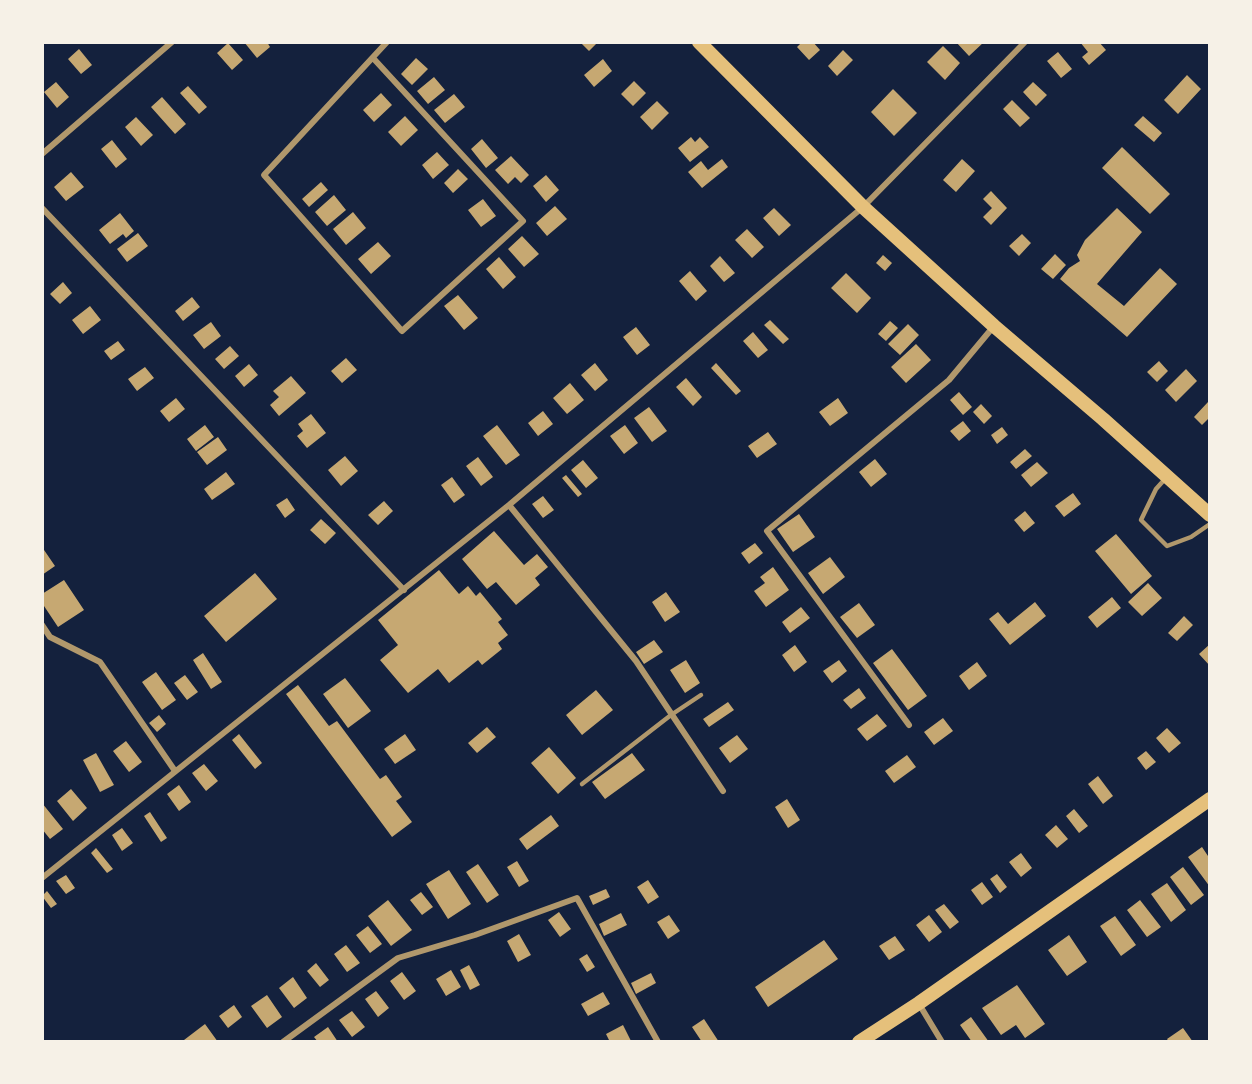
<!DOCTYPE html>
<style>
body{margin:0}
#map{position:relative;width:1252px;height:1084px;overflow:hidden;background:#14213d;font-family:Manrope,sans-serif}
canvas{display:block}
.frame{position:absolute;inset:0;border:44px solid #f6f1e7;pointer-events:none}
</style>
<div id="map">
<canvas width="1252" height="1084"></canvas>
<div class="frame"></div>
</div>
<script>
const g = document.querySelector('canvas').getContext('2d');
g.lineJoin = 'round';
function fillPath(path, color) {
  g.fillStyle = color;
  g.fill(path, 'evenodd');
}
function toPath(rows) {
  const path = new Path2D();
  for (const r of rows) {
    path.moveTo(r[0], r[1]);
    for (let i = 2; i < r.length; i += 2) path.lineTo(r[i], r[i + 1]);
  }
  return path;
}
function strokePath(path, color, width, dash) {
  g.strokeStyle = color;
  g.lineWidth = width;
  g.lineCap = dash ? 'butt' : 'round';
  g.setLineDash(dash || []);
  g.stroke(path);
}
fillPath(toPath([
 [244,42,267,42,270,47,257,58],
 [580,42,598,42,589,51],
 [802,42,813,42,820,50,809,60,797,47],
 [956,42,984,42,969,56],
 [1080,42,1099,42,1106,50,1089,65,1082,57,1088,52],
 [228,43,243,60,232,70,217,53],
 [943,46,960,63,945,80,927,62],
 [79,49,92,65,81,74,68,59],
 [843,50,853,60,837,76,828,66],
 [1058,52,1072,69,1061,78,1047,61],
 [416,58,428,69,412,85,401,74],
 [603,59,612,71,594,87,584,75],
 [1187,75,1201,89,1178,114,1164,100],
 [434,77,445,90,428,104,417,91],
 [634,81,646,93,633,106,621,94],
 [56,82,69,97,57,108,44,92],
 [1033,82,1047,95,1036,106,1023,92],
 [188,86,207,107,199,114,180,93],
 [893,89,917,113,894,136,871,112],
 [381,93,392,105,374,122,363,110],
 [454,94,465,107,445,123,434,110],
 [162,97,186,124,175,134,151,107],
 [1012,100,1030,118,1020,127,1003,109],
 [657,101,669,113,652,130,640,117],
 [405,116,418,130,401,146,388,132],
 [1143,116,1162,133,1154,142,1134,125],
 [136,117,153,135,141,146,125,127],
 [691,137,695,142,700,137,709,147,690,162,678,148],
 [482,139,498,158,486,168,471,149],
 [112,140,127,159,116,168,101,149],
 [1122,147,1170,194,1150,214,1102,168],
 [437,152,449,165,433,179,422,165],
 [511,156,529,175,521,183,515,177,508,184,495,170],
 [722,159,728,167,702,188,688,172,701,161,708,170],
 [962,159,975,171,956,192,943,180],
 [458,169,468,179,453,193,444,183],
 [71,172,84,187,66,201,54,187],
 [546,175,559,190,546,202,533,186],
 [321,182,328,190,309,207,302,199],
 [991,191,1007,208,991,225,983,217,992,208,983,199],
 [334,195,346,210,327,226,315,212],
 [483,199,496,216,481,227,468,210],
 [555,206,567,219,547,236,536,223],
 [774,208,791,225,779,236,763,218],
 [1117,208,1142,232,1097,284,1124,306,1160,268,1177,284,1127,337,1060,279,1069,268,1080,261,1077,255,1085,240],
 [353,212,366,228,346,245,333,229],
 [120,213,134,231,126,238,123,234,110,244,99,230],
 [747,229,764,247,752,258,735,240],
 [138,233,148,246,127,262,117,249],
 [1022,234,1031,243,1019,256,1009,246],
 [522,236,539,254,524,267,508,249],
 [378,242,391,256,371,274,358,259],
 [1055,254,1066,265,1053,279,1041,269],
 [883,255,892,263,885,271,876,263],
 [720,256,735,273,724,282,710,266],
 [499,257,516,277,503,289,486,269],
 [690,271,707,291,696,301,679,281],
 [846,273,871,298,857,313,831,288],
 [63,282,72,293,60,304,50,294],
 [458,295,478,318,464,330,444,306],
 [192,297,200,307,183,321,175,311],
 [90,306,101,320,83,334,72,320],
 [770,320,789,339,783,344,764,325],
 [890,321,898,328,886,341,878,334],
 [211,322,221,336,204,349,193,335],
 [908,324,919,335,900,355,888,344],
 [636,327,650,345,637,355,623,337],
 [753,332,768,350,758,358,743,341],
 [118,341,125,350,111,360,104,351],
 [916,344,931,360,906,383,891,367],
 [230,346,239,356,224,369,215,359],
 [346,358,357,370,342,383,331,371],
 [1159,361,1168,371,1157,382,1147,372],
 [595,363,608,380,595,391,581,375],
 [716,363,741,391,736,395,711,368],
 [249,364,258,375,244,387,235,376],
 [145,367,154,378,137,391,128,379],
 [1186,369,1197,381,1176,402,1165,390],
 [291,376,306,393,279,416,270,405,279,397,273,391],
 [686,378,702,397,693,406,676,387],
 [570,383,584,400,567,414,553,398],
 [959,392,972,407,963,415,950,400],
 [176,398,185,409,169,422,160,411],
 [838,398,848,413,830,426,819,412],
 [1208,402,1210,417,1202,425,1194,417],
 [981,404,992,416,984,424,973,412],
 [649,407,667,431,652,442,634,418],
 [543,411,553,424,538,436,528,423],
 [311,414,326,433,307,448,297,436,303,431,298,424],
 [963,421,971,431,959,441,950,431],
 [205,425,214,437,196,451,187,439],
 [497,425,520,455,506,465,483,436],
 [625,425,638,443,624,454,610,436],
 [1002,427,1008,435,997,444,991,435],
 [768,432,777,444,757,458,748,446],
 [218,437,227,450,207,465,197,452],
 [1025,449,1032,456,1016,469,1010,462],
 [345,456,358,471,341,486,328,470],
 [478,457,493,477,481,486,466,466],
 [875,459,887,474,871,487,859,472],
 [583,460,598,478,586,488,571,470],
 [1037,462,1048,473,1031,487,1021,475],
 [226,472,235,484,212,500,204,489],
 [566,475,582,494,578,497,562,478],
 [452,477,465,495,454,503,441,485],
 [1073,493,1081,504,1064,517,1055,506],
 [543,496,554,510,543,518,532,504],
 [287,498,295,510,285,518,276,505],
 [384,501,393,511,378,525,368,515],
 [1025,511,1035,523,1024,532,1014,520],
 [799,514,815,537,793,552,777,529],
 [321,519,336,533,325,544,310,530],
 [494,531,524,565,537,554,548,567,535,578,540,585,516,605,496,582,487,589,462,559],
 [1116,534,1152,576,1131,594,1095,551],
 [755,543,763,553,749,564,741,553],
 [42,547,55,566,42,575],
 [830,557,845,577,823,594,808,573],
 [773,567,789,590,766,607,754,591,765,583,760,577],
 [439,570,459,594,468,586,476,596,480,592,502,619,498,622,508,635,498,643,502,649,482,665,478,660,449,683,438,669,408,693,380,660,398,645,378,620],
 [255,573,277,599,226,642,204,616],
 [64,580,84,610,58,627,42,603,42,594],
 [1148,583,1162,598,1142,616,1128,602],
 [666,592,680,612,665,622,652,602],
 [1112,597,1121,608,1097,628,1088,617],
 [1035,602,1046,616,1010,645,989,619,998,612,1008,624],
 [859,603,875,625,857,638,840,617],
 [801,607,810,618,790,633,782,622],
 [1184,616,1193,625,1177,641,1168,633],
 [654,640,663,652,644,664,636,652],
 [1210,644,1210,666,1199,654],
 [795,645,807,662,794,672,782,655],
 [892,649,927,696,908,710,873,663],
 [203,653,222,682,211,689,193,660],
 [686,660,700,683,685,693,670,670],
 [839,660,847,671,832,683,823,671],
 [977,662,987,676,969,690,959,676],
 [156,672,176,700,162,710,142,682],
 [185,675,198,692,187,700,174,683],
 [345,678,371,711,348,728,323,694],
 [298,685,329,726,337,721,380,779,386,775,402,797,396,801,412,822,392,837,286,694],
 [859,688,866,698,851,709,843,700],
 [596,690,613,710,582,735,566,715],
 [728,702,734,710,709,727,703,719],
 [877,714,887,726,867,741,857,729],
 [159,715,166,724,157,732,149,723],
 [943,718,953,731,934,745,924,732],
 [487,727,496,737,477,753,468,743],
 [1167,728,1181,743,1169,753,1156,738],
 [239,734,262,763,255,769,232,740],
 [405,734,416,750,395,764,384,749],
 [737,735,748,749,730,763,719,748],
 [126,741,142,762,129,772,113,751],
 [549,747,576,778,558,794,531,763],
 [1146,751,1156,762,1146,770,1137,758],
 [96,753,114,785,100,792,83,760],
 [632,753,645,770,605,799,592,782],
 [907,755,916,767,894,783,885,771],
 [204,764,218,781,206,791,192,773],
 [1098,776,1113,796,1103,804,1088,784],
 [179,785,191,802,179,811,167,794],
 [71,789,87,808,73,821,57,801],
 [787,799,800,820,788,828,775,807],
 [42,803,63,829,50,839,42,829],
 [1074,809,1088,826,1079,833,1066,816],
 [150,812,167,838,161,842,144,816],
 [551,815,559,826,527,850,519,839],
 [1056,825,1068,839,1057,848,1045,835],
 [122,828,133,843,122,851,112,835],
 [1202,847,1210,859,1210,887,1188,857],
 [96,848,113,869,107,873,91,853],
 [1021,853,1032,868,1021,877,1009,862],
 [517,861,529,881,519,887,507,867],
 [478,864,499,895,487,903,466,872],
 [1183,867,1204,895,1191,905,1170,877],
 [449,870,471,904,448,919,426,884],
 [997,874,1007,887,1000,893,990,879],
 [66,875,75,888,66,894,56,881],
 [648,880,659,897,648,904,637,887],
 [982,882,993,897,982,905,971,890],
 [1167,883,1186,910,1171,922,1151,894],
 [606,889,610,897,593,905,589,896],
 [47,891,57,904,51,908,42,896],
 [421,892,433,907,422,915,410,900],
 [388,900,412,930,391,946,368,916],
 [1140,900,1161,927,1147,937,1127,910],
 [944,904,959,922,950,929,935,910],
 [559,912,571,929,560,937,548,920],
 [621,913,627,925,604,936,599,924],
 [669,915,680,931,668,939,657,922],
 [929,915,942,932,929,942,916,925],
 [1115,916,1136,945,1121,956,1100,926],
 [368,926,382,944,370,953,356,935],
 [519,934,531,955,518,962,507,941],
 [1069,935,1087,962,1067,976,1048,950],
 [895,936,905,950,889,960,879,946],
 [824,940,838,959,768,1007,755,987],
 [346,945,360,963,347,972,334,954],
 [587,954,595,967,587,972,579,959],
 [316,963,329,980,320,987,307,971],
 [469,965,480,985,470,990,460,970],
 [451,970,461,987,446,996,436,979],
 [402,972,416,991,404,1000,390,981],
 [651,973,656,983,636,994,631,983],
 [293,977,307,998,294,1008,279,988],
 [1017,985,1045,1024,1025,1038,1016,1025,1001,1035,982,1008],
 [376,991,389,1008,378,1017,365,999],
 [603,992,610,1004,588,1016,581,1004],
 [267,995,282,1017,267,1028,251,1006],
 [234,1005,242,1017,228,1028,219,1016],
 [352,1011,365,1027,352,1037,339,1020],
 [971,1017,989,1042,972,1042,960,1025],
 [704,1019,719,1042,702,1042,692,1027],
 [205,1024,218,1042,185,1042,184,1040],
 [623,1025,631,1041,610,1042,606,1034],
 [328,1027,338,1042,318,1042,314,1037],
 [1183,1028,1193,1042,1169,1042,1167,1039]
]), '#c6a872');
strokePath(toPath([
 [1165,479,1156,489,1141,520,1167,546,1191,537,1210,524],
 [582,784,671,715,701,695]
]), '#b1986c', 4.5);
strokePath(toPath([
 [373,58,523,221,402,331,264,175,387,42],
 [42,154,172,42],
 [42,208,404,590],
 [509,505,636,661,723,791],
 [42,625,50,637,100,662,175,771],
 [909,725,767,531,949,380,994,326],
 [42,878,509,505,863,207,1025,42],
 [919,1004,942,1042],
 [283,1042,398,958,475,935,577,898,658,1042]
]), '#b1986c', 6);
strokePath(toPath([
 [699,42,863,207,994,326,1103,419,1210,515],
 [859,1042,919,1003,1210,799]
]), '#e5c07b', 14);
</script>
